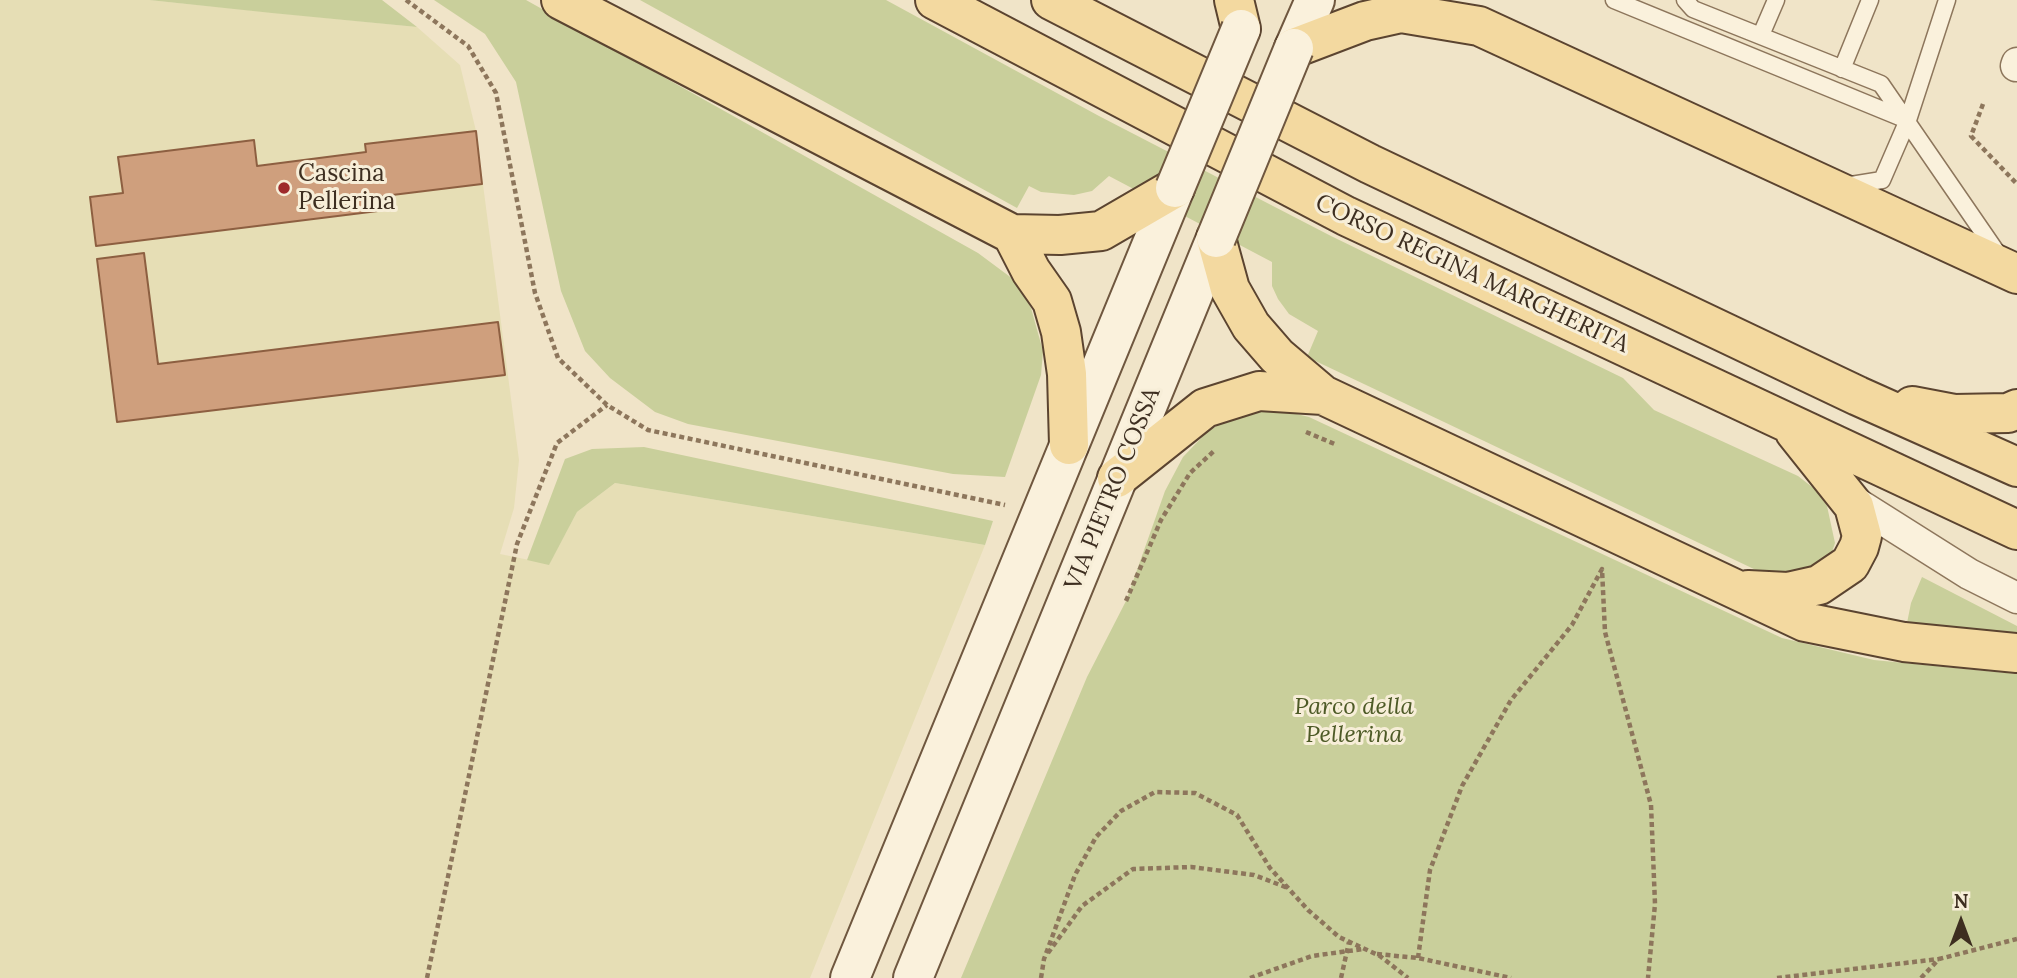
<!DOCTYPE html>
<style>
body{margin:0}
#map{position:relative;width:2017px;height:978px;overflow:hidden;background:#f0e4c8;font-family:Lora,serif}
canvas{display:block}
.north{position:absolute;left:1926px;top:887px;width:70px;height:70px;-webkit-text-stroke:5px #f7eed8;paint-order:stroke;rotate:0deg;font-size:19px;font-weight:700;line-height:28px;text-align:center;color:#3d2e20}
.north::after{content:'';display:block;margin:auto;width:24px;height:32px;background:#3d2e20;clip-path:polygon(50% 0,100% 100%,50% 72%,0 100%)}
</style>
<div id="map">
<canvas width="2017" height="978"></canvas>
<div class="north">N</div>
</div>
<script>
const g = document.querySelector('canvas').getContext('2d');
g.lineJoin = 'round';
function fillPath(path, color) {
  g.fillStyle = color;
  g.fill(path, 'evenodd');
}
function toPath(rows) {
  const path = new Path2D();
  for (const r of rows) {
    path.moveTo(r[0], r[1]);
    for (let i = 2; i < r.length; i += 2) path.lineTo(r[i], r[i + 1]);
  }
  return path;
}
function strokePath(path, color, width, dash) {
  g.strokeStyle = color;
  g.lineWidth = width;
  g.lineCap = dash ? 'butt' : 'round';
  g.setLineDash(dash || []);
  g.stroke(path);
}
function label(font, color, halo, rows, align = 'center') {
  g.font = font + ' Lora,serif';
  g.lineWidth = 6;
  g.setLineDash([]);
  g.textBaseline = 'middle';
  g.strokeStyle = halo;
  g.fillStyle = color;
  for (const [text, x, y, turn = 0] of rows) {
    g.save();
    g.translate(x, y);
    g.rotate((+turn || 0) * Math.PI / 180);
    g.textAlign = isNaN(turn) ? turn : align;
    if (halo) g.strokeText(text, 0, 0);
    g.fillText(text, 0, 0);
    g.restore();
  }
}
fillPath(toPath([
 [0,0,149,0,417,27,460,65,476,131,519,460,514,508,500,554,549,564,577,512,615,483,985,545,810,978,0,978]
]), '#e6deb5');
fillPath(toPath([
 [149,0,382,0,417,27,272,13],
 [434,0,526,0,978,253,1017,282,1031,308,1043,351,1041,375,1005,477,953,474,688,424,655,412,610,378,585,351,561,291,516,82,485,34],
 [640,0,886,0,1099,116,1331,236,1623,378,1654,410,1798,476,1816,490,1827,506,1835,543,1830,558,1808,571,1772,575,1756,570,1307,357,1318,331,1289,314,1278,299,1272,286,1272,262,1109,176,1092,191,1074,195,1041,192,1029,186,1017,208],
 [1272,408,1309,417,1782,638,1874,660,2017,674,2017,978,961,978,1087,677,1126,601,1165,491,1183,457,1207,432,1236,414],
 [644,447,993,521,985,545,615,483,577,512,549,565,527,560,565,459,592,449],
 [1922,577,2017,626,2017,644,1906,628,1911,603]
]), '#c9cf9b');
const building = toPath([
 [476,131,482,184,376,197,378,211,96,246,90,197,123,193,118,157,254,140,257,166,366,152,365,144,476,131],
 [144,253,158,364,498,322,505,375,117,422,97,259,144,253]
]);
fillPath(building, '#cf9f7d');
strokePath(building, '#8d5f41', 2);
const lane = toPath([
 [1614,0,1907,120],
 [1685,0,1693,9,1881,84,2000,257],
 [1761,35,1776,0],
 [1842,69,1870,0],
 [1845,186,1882,180,1908,120,1947,0]
]);
const street = toPath([
 [2016,66,2017,63],
 [1847,497,1969,574,2017,598]
]);
const secondary = toPath([
 [1294,48,1315,0],
 [850,978,1175,188],
 [913,978,1216,238]
]);
const primary = toPath([
 [561,0,1012,234,1060,235,1101,231,1175,188],
 [935,0,1346,216,2017,530],
 [1051,0,1370,164,1858,396,2017,467],
 [1234,0,1241,29],
 [1294,48,1365,21,1401,13,1479,26,2017,274],
 [1012,234,1031,271,1052,301,1061,332,1067,374,1069,445],
 [1216,238,1230,289,1251,326,1277,356,1323,395,1805,622,1904,642,2017,653],
 [1912,406,1954,414,2008,413,2017,409],
 [1117,478,1205,408,1259,391,1323,395],
 [1748,590,1788,592,1819,585,1850,564,1859,547,1862,536,1854,506,1795,432]
]);
strokePath(lane, '#8d765c', 19);
strokePath(street, '#8d765c', 33);
strokePath(secondary, '#6f573f', 42);
strokePath(primary, '#5b4430', 42);
strokePath(toPath([
 [406,0,468,46,496,93,535,293,558,358,607,405,648,430,1005,505],
 [1983,104,1971,136,2017,184],
 [1306,432,1337,445],
 [1126,601,1161,520,1190,473,1214,451],
 [1048,953,1082,906,1133,869,1191,867,1254,875,1288,888],
 [1377,954,1418,958,1511,978],
 [1418,958,1430,870,1462,786,1511,700,1572,625,1602,569,1605,632,1651,805,1655,904,1648,978],
 [427,978,517,544,557,443,607,405],
 [1041,978,1044,959,1075,875,1096,837,1121,811,1155,792,1195,793,1237,815,1270,868,1308,910,1339,937,1380,956,1408,978],
 [1250,978,1312,956,1363,949],
 [1341,978,1349,942],
 [1777,978,1939,959],
 [1921,978,1939,959,2017,939]
]), '#8d765c', 4.5, [5, 3.5]);
strokePath(lane, '#faf1dc', 16);
strokePath(street, '#faf1dc', 30);
strokePath(secondary, '#faf1dc', 38);
strokePath(primary, '#f3d9a0', 38);
const secondaryBridge = toPath([
 [1175,188,1241,29],
 [1216,238,1294,48]
]);
strokePath(secondaryBridge, '#6f573f', 42, []);
strokePath(secondaryBridge, '#faf1dc', 38);
for (const [x, y, r, color] of [
 [284,188,7,"#9e2a2b"]
]) {
  const dot = new Path2D();
  dot.arc(x, y, r, 0, 2 * Math.PI);
  g.fillStyle = color;
  g.fill(dot);
  strokePath(dot, '#f7eed8', 2.5);
}
label('24px', '#3d2e20', '#f7eed8', [
 ["Cascina",298,174],
 ["Pellerina",298,202]
], 'left');
label('24px', '#3d2e20', '#f7eed8', [
 ["CORSO REGINA MARGHERITA",1472,274,25],
 ["VIA PIETRO COSSA",1113,489,-68]
]);
label('italic 24px', '#4d5a26', '#f7eed8', [
 ["Parco della",1354,707],
 ["Pellerina",1354,735]
]);
</script>
